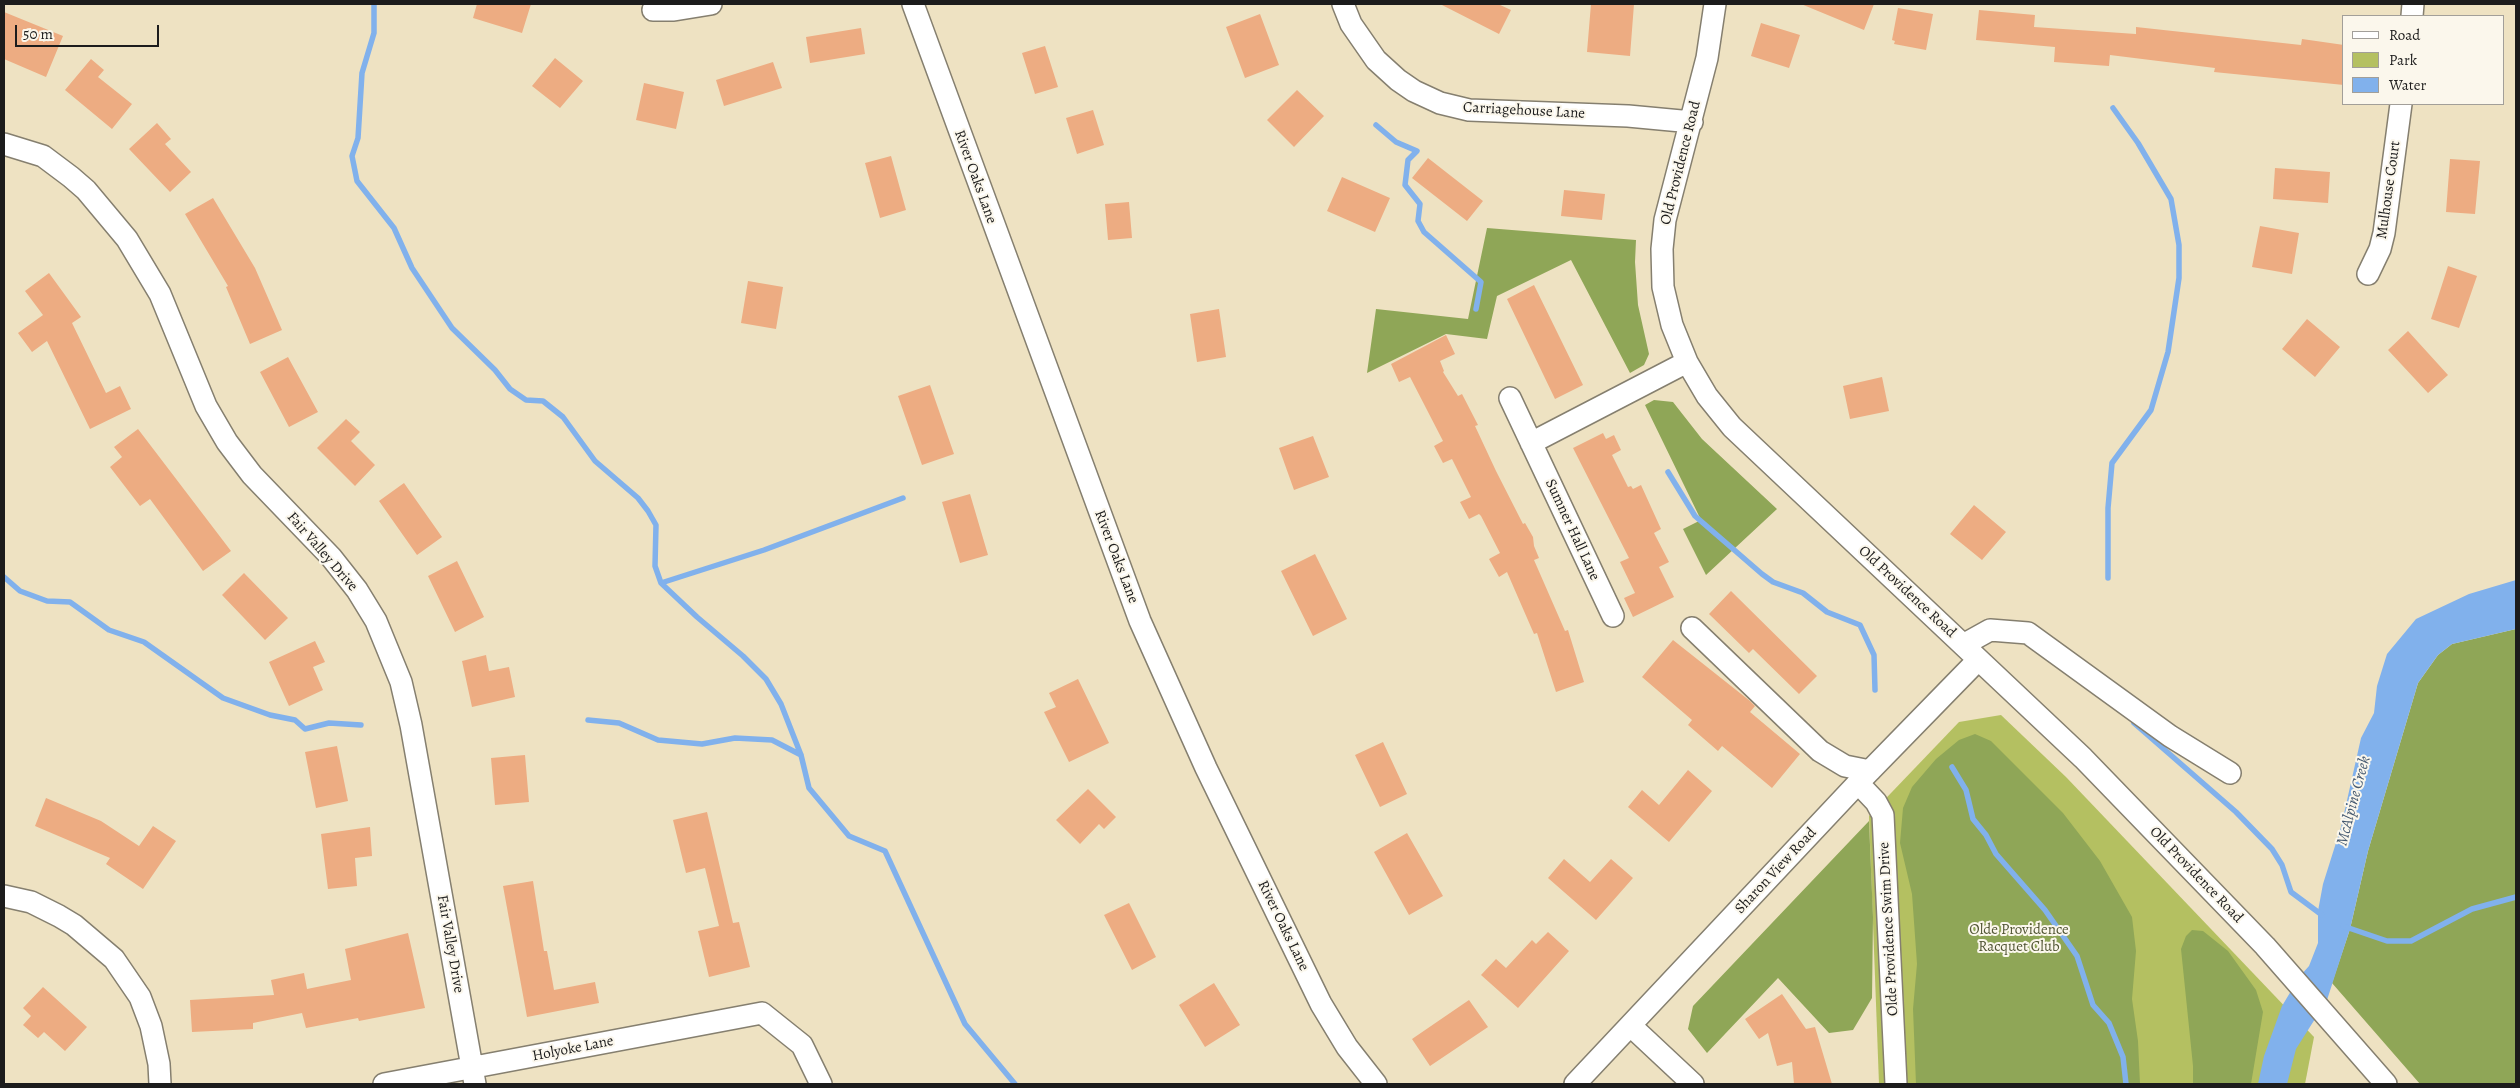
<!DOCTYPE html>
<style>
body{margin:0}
#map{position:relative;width:2520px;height:1088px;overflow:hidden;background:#eee2c2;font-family:Alegreya,serif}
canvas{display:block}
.frame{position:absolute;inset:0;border:5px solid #1c1c1c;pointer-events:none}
.legend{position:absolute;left:2342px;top:15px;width:162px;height:90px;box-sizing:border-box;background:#fbf7ec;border:1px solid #a29f99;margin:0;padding:6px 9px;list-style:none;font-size:15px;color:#1c1c1c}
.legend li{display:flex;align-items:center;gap:10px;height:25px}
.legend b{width:25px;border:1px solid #a29f99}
.scale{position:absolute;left:15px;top:25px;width:144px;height:22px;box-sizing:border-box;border:2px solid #1c1c1c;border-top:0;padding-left:6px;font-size:15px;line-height:18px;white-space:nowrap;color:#1c1c1c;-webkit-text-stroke:4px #fbf7ec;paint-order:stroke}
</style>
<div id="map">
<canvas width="2520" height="1088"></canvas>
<div class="frame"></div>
<ul class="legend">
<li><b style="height:6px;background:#fff"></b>Road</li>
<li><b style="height:14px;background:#b4c061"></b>Park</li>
<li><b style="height:14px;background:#81b1ec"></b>Water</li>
</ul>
<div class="scale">50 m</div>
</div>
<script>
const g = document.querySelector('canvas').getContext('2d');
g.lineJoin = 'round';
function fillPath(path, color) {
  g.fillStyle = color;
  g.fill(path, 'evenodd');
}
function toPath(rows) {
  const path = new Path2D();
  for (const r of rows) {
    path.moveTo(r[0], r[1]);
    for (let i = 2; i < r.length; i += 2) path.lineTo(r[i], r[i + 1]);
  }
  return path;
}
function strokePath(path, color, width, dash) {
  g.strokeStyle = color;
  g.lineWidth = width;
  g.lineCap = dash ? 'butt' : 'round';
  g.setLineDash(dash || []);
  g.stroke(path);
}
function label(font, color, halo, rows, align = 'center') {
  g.font = font + ' Alegreya,serif';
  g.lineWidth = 4;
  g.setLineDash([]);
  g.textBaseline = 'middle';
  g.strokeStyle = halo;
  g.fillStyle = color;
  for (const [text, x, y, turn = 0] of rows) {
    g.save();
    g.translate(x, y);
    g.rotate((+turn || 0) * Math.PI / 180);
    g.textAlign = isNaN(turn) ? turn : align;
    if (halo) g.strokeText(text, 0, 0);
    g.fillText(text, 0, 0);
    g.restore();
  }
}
fillPath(toPath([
 [2001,715,2066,777,2314,1037,2305,1084,1879,1084,1869,816,1959,722]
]), '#b4c061');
fillPath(toPath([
 [1487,228,1636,240,1635,262,1638,305,1649,354,1644,365,1630,373,1571,260,1497,296,1487,339,1446,334,1367,373,1376,309,1468,319],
 [1654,400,1673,402,1702,439,1777,509,1706,575,1683,529,1701,520,1645,405],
 [2516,629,2516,1084,2420,1084,2332,983,2350,929,2368,851,2418,683,2438,655,2452,644],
 [1975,734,1991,741,2063,813,2100,861,2132,917,2136,951,2132,999,2138,1041,2140,1084,1916,1084,1913,1009,1917,964,1912,894,1900,843,1903,808,1912,787,1936,759,1959,740],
 [1869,821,1873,917,1872,998,1853,1030,1829,1033,1778,978,1707,1053,1688,1029,1693,1006],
 [2192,930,2203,931,2228,951,2256,990,2263,1012,2251,1084,2193,1084,2193,1066,2181,949,2186,936]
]), '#8fa657');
fillPath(toPath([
 [2516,580,2516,629,2452,644,2438,655,2418,683,2368,851,2350,929,2327,1000,2296,1049,2287,1084,2258,1084,2264,1056,2282,1006,2300,976,2309,966,2318,943,2318,911,2323,884,2341,827,2361,738,2374,713,2377,686,2387,654,2416,619,2469,594]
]), '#81b1ec');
strokePath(toPath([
 [374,4,374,33,362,73,358,138,352,156,357,181,394,228,412,268,452,328,495,370,510,389,526,400,543,401,563,417,595,461,638,498,648,511,656,525,655,566,661,583,697,617,743,656,766,679,781,704,801,755,809,788,849,836,885,851,965,1024,1015,1084],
 [1376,125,1396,142,1417,151,1408,160,1405,185,1420,204,1418,221,1424,232,1481,282,1476,309],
 [1668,472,1695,516,1762,574,1773,582,1803,593,1827,612,1860,625,1874,655,1875,690],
 [4,577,20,591,47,601,70,602,109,630,144,642,223,698,270,715,295,720,305,729,329,723,361,725],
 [2108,578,2108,508,2112,463,2151,410,2168,352,2179,278,2179,245,2171,199,2138,143,2113,108],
 [661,583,764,550,903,498],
 [588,720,619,723,658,740,702,744,735,738,772,740,801,755],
 [2134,723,2236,812,2272,849,2282,865,2291,892,2322,915],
 [1952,767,1966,790,1973,819,1986,835,1996,854,2045,910,2077,956,2093,1005,2109,1023,2123,1057,2126,1084],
 [2343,926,2387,941,2411,941,2472,909,2516,897]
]), '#81b1ec', 5.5);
fillPath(toPath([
 [477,4,531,4,522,33,473,18],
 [1440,4,1498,4,1511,10,1499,34],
 [1591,4,1634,4,1630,56,1587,52],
 [1801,4,1874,4,1864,30],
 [1898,8,1933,14,1926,50,1894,44,1895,41,1892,40],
 [1979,10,2035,15,2034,27,2136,34,2136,27,2301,45,2302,39,2344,45,2344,85,2214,72,2215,68,2110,55,2109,66,2054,62,2055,47,1976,40],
 [4,12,63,36,46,77,4,59],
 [1260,14,1279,65,1245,78,1226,27],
 [1761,23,1800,35,1789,68,1751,56],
 [861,28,865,54,810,63,806,37],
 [1045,46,1058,87,1035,94,1022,53],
 [555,58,583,81,560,108,532,86],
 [91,59,104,70,98,77,132,104,112,129,65,90],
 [773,62,782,88,724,106,716,80],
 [644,83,684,92,676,129,636,120],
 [1297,90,1324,116,1294,147,1267,120],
 [1093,110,1104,145,1077,154,1066,118],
 [157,123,171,139,165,144,191,172,170,192,129,149],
 [891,156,906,210,880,218,865,163],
 [1428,158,1483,201,1467,221,1412,178],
 [2450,159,2480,161,2475,214,2446,212],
 [2275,168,2330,172,2328,203,2273,199],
 [1342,177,1390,198,1375,232,1327,211],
 [1564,190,1605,194,1602,220,1561,216],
 [213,198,255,268,282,330,250,344,226,287,228,286,185,214],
 [1129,202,1132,238,1108,240,1105,204],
 [2260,226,2299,233,2292,274,2252,267],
 [2448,266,2477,276,2459,328,2431,319],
 [49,273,81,317,72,323,106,393,120,386,131,409,90,429,47,341,32,352,18,333,43,315,25,291],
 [748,281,783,287,776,329,741,323],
 [1534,285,1583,385,1555,399,1507,299],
 [1219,309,1226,357,1197,362,1190,314],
 [2307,319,2340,347,2315,377,2282,349],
 [2408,331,2448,375,2428,393,2388,350],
 [1446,335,1455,354,1440,361,1444,371,1443,372,1458,396,1462,394,1478,425,1475,426,1496,471,1523,524,1525,523,1533,537,1534,546,1539,558,1534,560,1565,631,1568,630,1584,682,1556,692,1537,633,1534,634,1507,572,1499,577,1489,559,1500,553,1481,516,1479,514,1469,519,1460,502,1471,497,1452,459,1443,463,1434,446,1443,441,1410,377,1399,382,1391,364],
 [288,357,318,412,289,427,260,372],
 [1882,377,1889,411,1850,419,1843,386],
 [930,385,954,454,922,465,898,396],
 [346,419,360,432,351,441,375,465,355,486,317,448],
 [138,429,231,551,203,571,150,499,140,506,110,467,122,457,114,447],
 [1603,433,1606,439,1614,435,1621,450,1612,455,1628,487,1631,486,1633,489,1641,485,1661,529,1654,533,1669,562,1659,567,1674,597,1633,617,1624,598,1635,593,1620,562,1629,558,1573,448],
 [1313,436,1329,477,1294,490,1279,448],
 [404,483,442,537,417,555,379,501],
 [970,494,988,555,960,563,942,502],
 [1974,505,2006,532,1982,560,1950,534],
 [1315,554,1347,619,1313,636,1281,571],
 [457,561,484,617,455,632,428,576],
 [244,573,288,618,265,640,222,595],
 [1731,591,1817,676,1799,694,1753,649,1749,653,1709,614],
 [1673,640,1750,701,1755,706,1750,712,1800,754,1772,788,1722,746,1718,751,1688,725,1692,720,1642,677],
 [315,641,325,662,313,667,323,690,289,706,269,662],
 [486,655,489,671,509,667,515,697,472,707,462,661],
 [1078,679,1109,743,1069,762,1044,712,1056,707,1049,693],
 [1383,742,1407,794,1380,807,1355,755],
 [337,746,348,801,316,808,305,752],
 [525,755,529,802,495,805,491,758],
 [1688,770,1712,791,1669,842,1628,807,1642,790,1659,805],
 [1088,789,1116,817,1104,829,1099,824,1080,844,1056,820],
 [46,798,101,821,139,846,153,826,176,841,143,889,106,864,110,858,35,826],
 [707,812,733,923,739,922,750,967,709,977,698,931,719,926,705,868,686,873,673,820],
 [370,827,372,856,355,858,357,886,328,889,321,834],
 [1407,833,1443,896,1409,915,1374,852],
 [1564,859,1590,882,1611,859,1633,878,1596,920,1548,878],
 [533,881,544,951,547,951,554,990,595,982,599,1003,527,1017,503,886],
 [1129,903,1156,957,1132,970,1104,915],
 [1548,932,1569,951,1518,1008,1481,975,1496,959,1506,968,1532,940,1536,944],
 [408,933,425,1008,359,1021,358,1018,306,1028,302,1013,253,1023,253,1029,192,1032,190,1000,274,995,271,980,304,973,307,989,351,980,345,949],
 [1214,983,1240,1025,1205,1047,1179,1005],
 [43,987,87,1027,65,1051,44,1032,38,1038,23,1025,31,1016,23,1008],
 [1782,994,1806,1029,1815,1027,1832,1084,1794,1084,1792,1062,1777,1066,1768,1033,1759,1039,1745,1019],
 [1469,1000,1488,1027,1430,1066,1412,1039]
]), '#edac82');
const minor = toPath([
 [913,4,1140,621,1206,768,1321,1004,1347,1047,1376,1084],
 [1343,4,1351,24,1376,60,1398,80,1414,91,1440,103,1469,110,1628,116,1692,122],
 [1715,4,1707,58,1665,220,1662,249,1663,287,1672,325,1687,362,1707,396,1732,427,2083,758,2265,946,2386,1084],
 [653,10,674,10,711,4],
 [2412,16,2413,4],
 [4,144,43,156,71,177,86,190,127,239,160,294,206,406,227,442,252,475,331,557,357,590,376,621,401,682,411,725,475,1084],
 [2368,274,2380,249,2384,233,2401,104],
 [1510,398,1613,616],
 [1531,443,1687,362],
 [1692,628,1820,751,1845,766,1870,771],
 [1963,645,1990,630,2028,633,2170,736,2230,773],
 [1858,783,1876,802,1883,815,1896,1084],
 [4,896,31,902,59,916,74,925,114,959,140,997,151,1026,159,1064,160,1084],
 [1631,1026,1693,1084],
 [384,1084,762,1013,802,1045,821,1084],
 [1575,1084,1858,783,1978,660]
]);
strokePath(minor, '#857f6f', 24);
strokePath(minor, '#fff', 21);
label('15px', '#1c1c1c', '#fbf7ec', [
 ["Carriagehouse Lane",1524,111,3],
 ["Old Providence Road",1681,163,-76],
 ["River Oaks Lane",975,177,70],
 ["Mulhouse Court",2389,190,-82],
 ["Sumner Hall Lane",1572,530,65],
 ["Fair Valley Drive",322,552,49],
 ["River Oaks Lane",1116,557,69],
 ["Old Providence Road",1907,592,43],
 ["Sharon View Road",1776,871,-47],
 ["Old Providence Road",2196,875,46],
 ["River Oaks Lane",1283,926,64],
 ["Olde Providence Swim Drive",1889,929,-93],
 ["Fair Valley Drive",450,944,80],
 ["Holyoke Lane",573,1049,-11]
]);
label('15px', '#515534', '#fbf7ec', [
 ["Olde Providence",2019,930],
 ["Racquet Club",2019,947]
]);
label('italic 16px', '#44586f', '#fbf7ec', [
 ["McAlpine Creek",2354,801,-75]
]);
</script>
